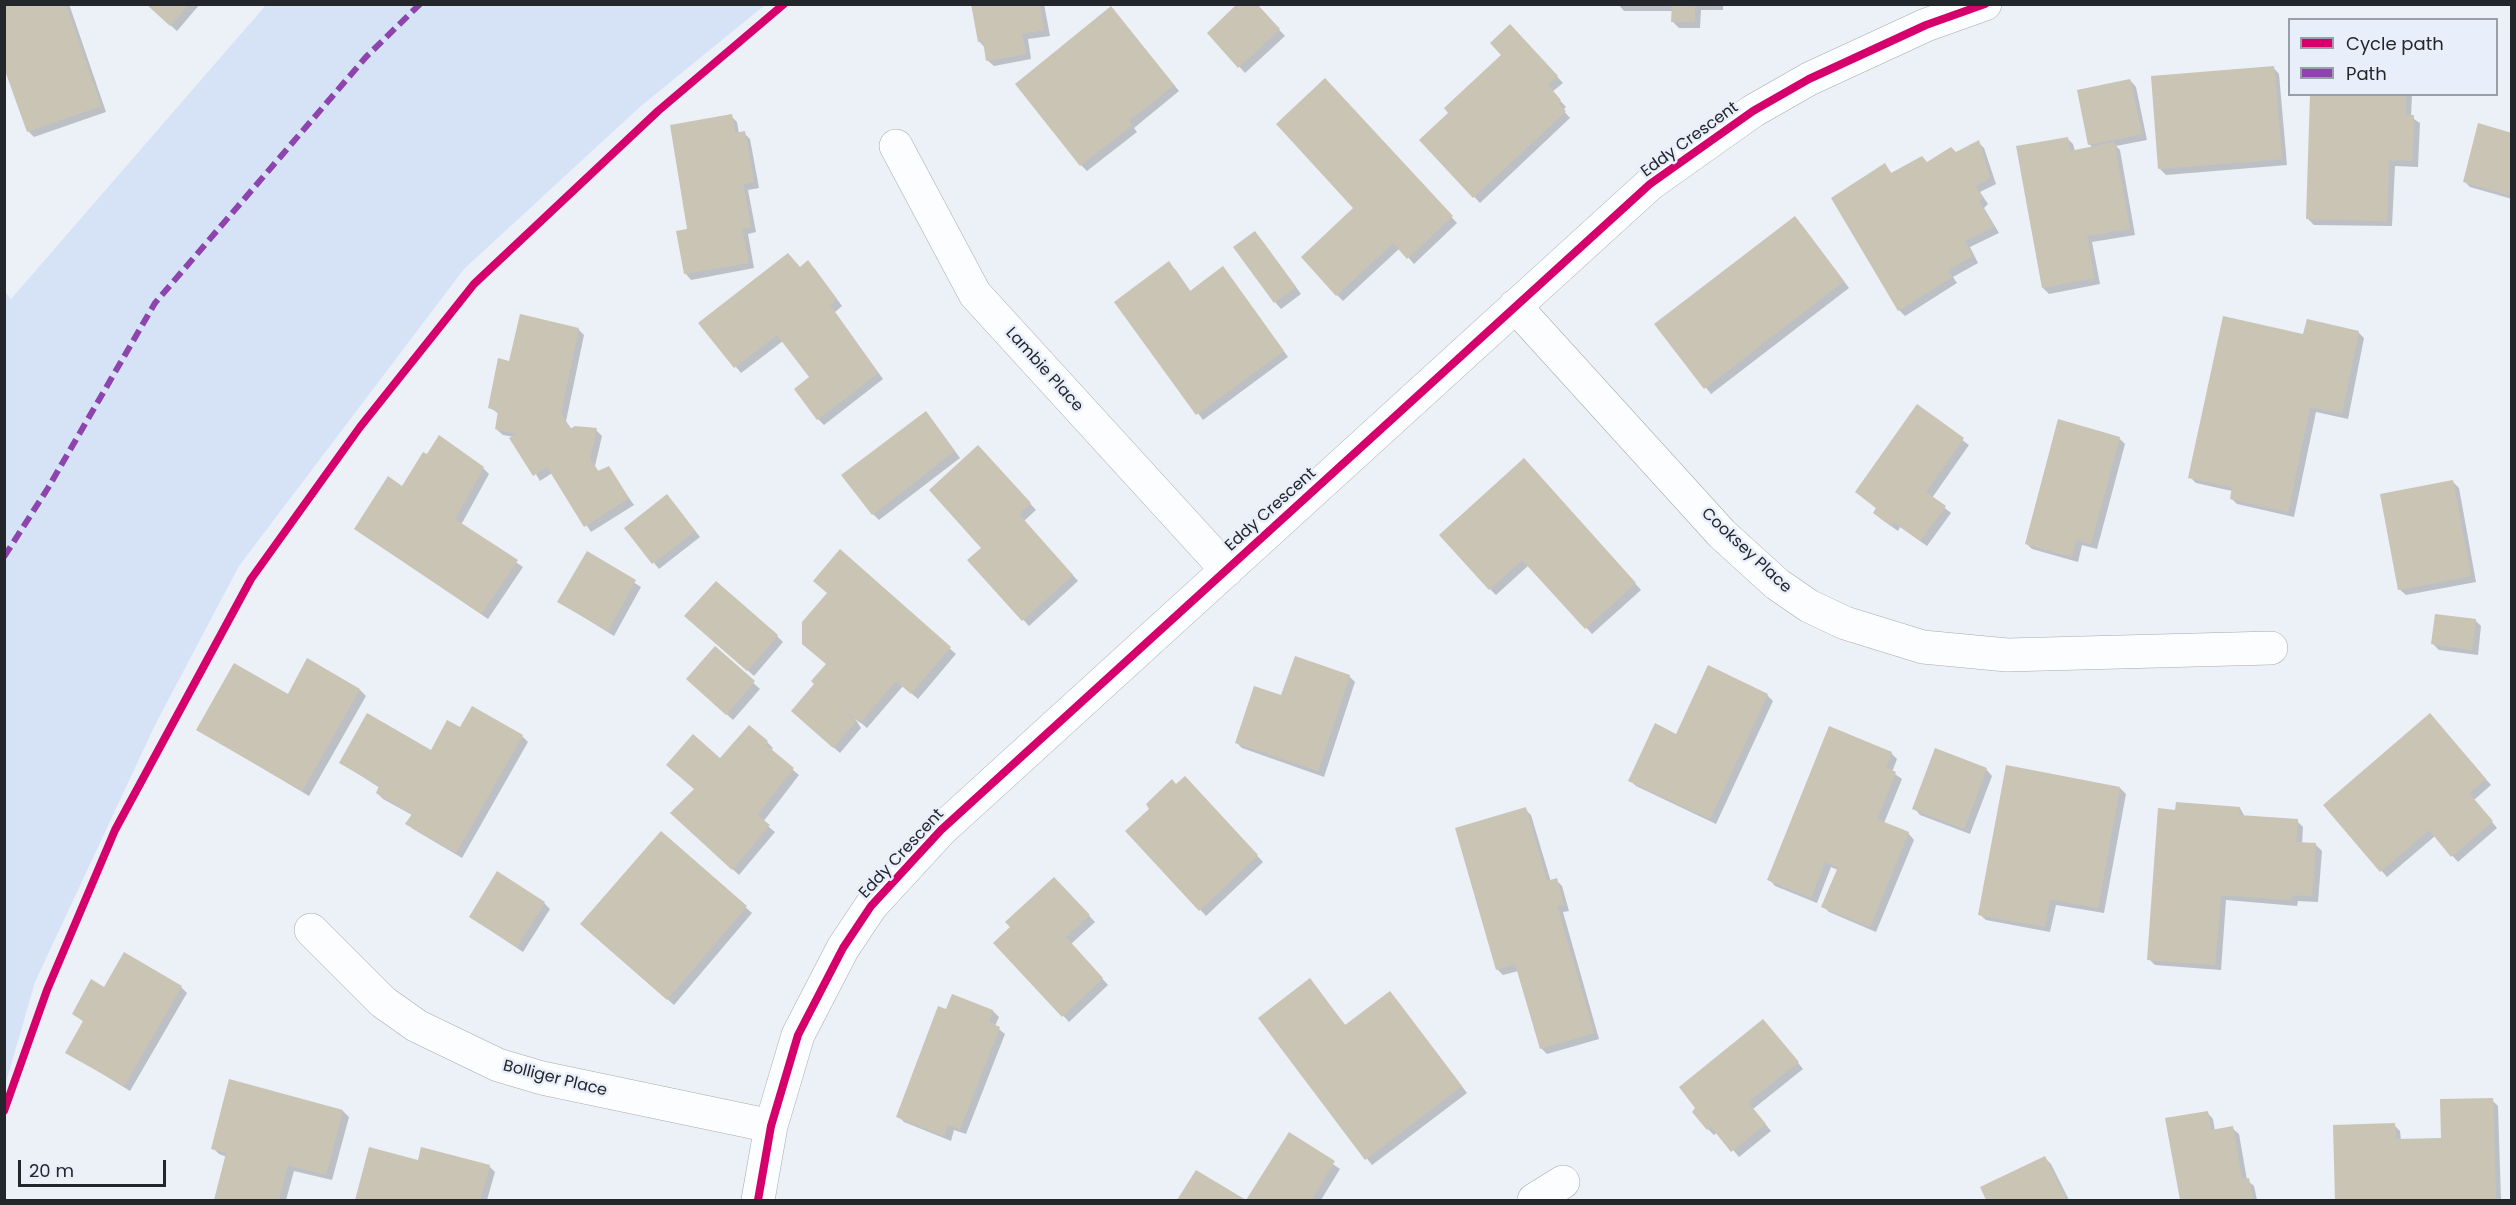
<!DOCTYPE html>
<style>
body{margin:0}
#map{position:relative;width:2516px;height:1205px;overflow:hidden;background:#ecf0f7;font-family:Poppins,sans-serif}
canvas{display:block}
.frame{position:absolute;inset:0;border:6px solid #23262a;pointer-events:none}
.legend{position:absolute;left:2288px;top:18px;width:210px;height:78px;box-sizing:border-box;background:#e8effb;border:2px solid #999fa7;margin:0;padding:8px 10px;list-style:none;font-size:18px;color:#23262a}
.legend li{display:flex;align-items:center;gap:12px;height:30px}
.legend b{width:30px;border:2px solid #999fa7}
.scale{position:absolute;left:18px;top:1160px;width:148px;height:27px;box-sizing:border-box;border:3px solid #23262a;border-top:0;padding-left:8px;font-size:18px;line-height:21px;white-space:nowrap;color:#23262a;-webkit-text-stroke:4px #e8effb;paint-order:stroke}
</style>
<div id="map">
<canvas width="2516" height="1205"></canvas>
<div class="frame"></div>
<ul class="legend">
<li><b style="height:8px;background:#d6006c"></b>Cycle path</li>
<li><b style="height:8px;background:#8e44ad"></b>Path</li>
</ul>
<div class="scale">20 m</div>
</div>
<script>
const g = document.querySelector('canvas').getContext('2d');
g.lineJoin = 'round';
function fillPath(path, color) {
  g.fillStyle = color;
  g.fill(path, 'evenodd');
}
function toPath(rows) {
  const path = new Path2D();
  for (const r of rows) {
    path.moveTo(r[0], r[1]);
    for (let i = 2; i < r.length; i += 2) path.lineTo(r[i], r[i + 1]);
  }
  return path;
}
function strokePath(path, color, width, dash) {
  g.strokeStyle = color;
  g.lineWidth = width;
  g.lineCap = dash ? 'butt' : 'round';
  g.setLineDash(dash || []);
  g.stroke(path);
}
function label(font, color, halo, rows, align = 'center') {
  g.font = font + ' Poppins,sans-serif';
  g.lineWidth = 5;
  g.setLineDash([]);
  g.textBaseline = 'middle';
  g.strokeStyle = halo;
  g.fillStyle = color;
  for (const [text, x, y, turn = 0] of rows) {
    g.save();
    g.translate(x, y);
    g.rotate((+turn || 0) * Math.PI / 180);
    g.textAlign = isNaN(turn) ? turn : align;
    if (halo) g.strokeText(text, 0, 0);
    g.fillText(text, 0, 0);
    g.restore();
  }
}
fillPath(toPath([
 [266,5,765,5,641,106,464,269,239,566,155,725,35,982,5,1086,5,292,11,299]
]), '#d6e3f7');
fillPath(toPath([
 [6,4,69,4,106,112,34,137,28,131],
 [147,4,200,4,177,31],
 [973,4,1044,4,1050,36,1028,39,1031,59,994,66,987,60,985,48,979,41],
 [1255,4,1285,36,1245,73,1209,33],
 [1618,4,1723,4,1723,10,1701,10,1700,28,1679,28,1673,22,1673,11,1624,11],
 [1117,14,1179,91,1134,128,1137,132,1087,171,1081,165],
 [1516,32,1563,83,1552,92,1566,107,1563,110,1570,118,1480,203,1421,140,1450,113,1503,55],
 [2273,67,2279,74,2287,165,2166,175,2160,169],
 [2130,80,2136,87,2147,140,2116,146,2120,150,2135,235,2092,242,2100,284,2049,294,2043,288,2067,138,2073,144,2075,151,2093,148,2090,145],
 [1331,87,1457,223,1414,264,1400,248,1343,301,1337,295,1355,208],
 [2312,94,2412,94,2411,117,2420,123,2418,167,2395,166,2392,226,2314,225,2307,218],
 [731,116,737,122,739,134,744,133,750,139,759,188,748,190,756,232,748,234,754,268,691,280,685,273,689,231],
 [2512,134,2512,199,2470,187,2464,181],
 [1978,142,1984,148,1996,184,1980,192,1988,204,1984,208,1999,233,1970,247,1978,263,1953,277,1957,283,1905,316,1899,310,1885,165,1892,174,1956,153],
 [1801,224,1849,288,1711,394,1656,324],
 [1261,239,1301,294,1281,309,1275,302],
 [814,268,842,306,835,312,883,379,824,425,818,419,811,377,783,341,741,373,700,323,800,269],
 [1175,269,1191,292,1228,274,1288,357,1203,420,1116,302],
 [578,329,584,335,566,421,572,430,596,430,602,436,595,466,599,472,608,468,634,505,591,532,552,473,540,481,514,437,503,435,496,429,499,414,489,407,510,363],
 [2358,332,2364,338,2348,419,2316,412,2294,517,2237,504,2231,498,2232,491,2196,483,2190,477,2305,335],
 [1918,407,1969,445,1932,498,1951,513,1927,546,1900,527,1898,531,1881,519,1875,513,1877,509,1857,492],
 [931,419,960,458,879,520,873,514],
 [2119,438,2125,444,2097,549,2082,545,2078,562,2032,549,2026,543],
 [984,453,1036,510,1024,521,1078,581,1029,626,969,560,983,548],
 [1530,466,1641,590,1592,634,1529,565,1496,595,1490,589],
 [483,468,489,474,461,525,523,567,488,619,356,529],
 [2453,482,2459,488,2476,582,2406,595,2399,589],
 [673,502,700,537,659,569,626,528],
 [840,551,956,654,918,699,903,686,867,728,854,717,861,728,840,753,799,717,828,664,829,593],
 [587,553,641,587,614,636,559,602],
 [2475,620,2481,626,2478,655,2439,650,2433,644],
 [693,622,777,636,783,642,754,676],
 [715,648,760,689,733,720,694,685],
 [1349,676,1355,682,1324,777,1242,748,1236,742,1282,697],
 [360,690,366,696,309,796,198,730,288,696],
 [1767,695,1773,701,1716,824,1636,786,1630,780,1677,736],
 [2436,721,2491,785,2474,800,2497,828,2458,862,2435,836,2387,877,2325,805],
 [461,729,522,736,528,742,462,858,413,829,407,823,412,815,383,799,377,793,380,788,341,763,431,752],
 [767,742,773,748,770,751,799,775,763,822,775,832,739,875,678,819],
 [1891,753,1897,759,1892,772,1902,779,1884,823,1908,833,1914,840,1876,932,1829,912,1823,906,1838,870,1831,867,1817,903,1775,886,1769,879],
 [1986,769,1992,776,1970,834,1920,815,1914,808],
 [1191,784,1263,862,1206,916,1127,831,1177,786],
 [2120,788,2126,794,2104,913,2056,905,2050,932,1986,920,1979,914],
 [2240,808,2245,817,2297,821,2303,827,2302,844,2316,845,2322,851,2318,902,2298,901,2297,906,2226,900,2221,970,2155,965,2149,959,2177,812],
 [1525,809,1531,815,1551,882,1556,880,1562,886,1569,911,1563,912,1599,1039,1547,1054,1541,1048,1518,971,1503,975,1497,969],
 [661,833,752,913,674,1005,588,930],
 [1054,879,1095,922,1071,944,1108,985,1069,1022,996,943],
 [544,903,550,909,523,952,470,917],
 [1310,980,1346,1026,1396,999,1467,1093,1372,1165,1260,1019],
 [181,987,187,993,130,1091,67,1052,84,1022,74,1014,104,989],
 [953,996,993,1011,999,1017,995,1026,1005,1034,966,1134,954,1130,951,1141,904,1122,898,1116],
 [1769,1027,1803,1069,1753,1109,1771,1131,1739,1157,1718,1132,1714,1135,1708,1129],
 [2492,1100,2498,1106,2501,1200,2337,1200,2335,1127,2394,1125,2400,1131,2401,1141,2443,1140],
 [343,1111,349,1117,332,1180,294,1171,286,1200,215,1200,227,1157,219,1154,213,1148],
 [2207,1112,2213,1119,2215,1131,2232,1128,2239,1134,2247,1180,2254,1186,2257,1200,2181,1200,2167,1119],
 [1289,1134,1340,1169,1321,1200,1248,1200],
 [370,1149,419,1162,489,1166,495,1172,487,1200,357,1200],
 [2045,1158,2051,1164,2069,1200,1988,1200,1982,1188],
 [1196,1172,1243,1200,1178,1200]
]), '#0003');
fillPath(toPath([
 [4,4,66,4,101,106,27,132,4,68],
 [146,4,189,4,170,26],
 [971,4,1040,4,1044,30,1022,34,1026,54,986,61,983,41,978,42],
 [1237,4,1257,4,1280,29,1238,68,1207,33],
 [1672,4,1695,4,1695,22,1671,22],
 [1111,6,1174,85,1129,121,1132,125,1080,166,1015,84],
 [1510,24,1558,76,1548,85,1561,100,1558,103,1566,111,1473,198,1419,140,1448,113,1444,108,1501,55,1490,43],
 [2274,66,2282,159,2158,169,2151,76],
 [1325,78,1453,216,1407,259,1393,243,1336,296,1301,257,1353,208,1276,124],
 [2130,79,2142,134,2088,145,2077,90],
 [2310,94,2406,94,2406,115,2414,115,2412,161,2389,160,2387,221,2306,219],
 [732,114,735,133,745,131,754,182,743,184,751,227,742,228,749,263,684,274,676,231,687,229,670,125],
 [2478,123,2512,133,2512,196,2463,182],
 [2068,137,2070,151,2114,142,2130,229,2087,236,2094,278,2042,288,2016,146],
 [1979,140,1990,178,1975,186,1983,198,1979,201,1994,227,1965,241,1973,256,1948,270,1952,277,1898,311,1831,198,1885,163,1891,173,1922,156,1927,162,1951,147,1956,152],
 [1795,216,1844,281,1704,389,1654,324],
 [1255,231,1296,287,1274,303,1233,247],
 [788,253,800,267,808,260,837,299,830,305,878,373,817,420,794,389,809,377,777,335,734,368,698,323],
 [1169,261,1190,291,1223,266,1284,351,1196,415,1114,302],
 [520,314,579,328,561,413,570,429,575,426,597,428,590,459,598,471,609,466,629,498,584,527,547,467,533,476,509,438,517,434,495,429,498,411,488,408,498,358,509,361],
 [2223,316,2303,334,2307,319,2359,331,2342,413,2310,407,2288,512,2230,499,2232,487,2188,478],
 [1917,404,1964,438,1926,492,1946,506,1920,541,1894,522,1891,526,1873,513,1876,508,1855,492],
 [926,411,955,451,872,515,841,475],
 [2058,419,2120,437,2091,544,2076,540,2072,557,2025,544],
 [439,435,484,467,455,519,518,560,481,614,354,529,388,476,402,486,423,452,427,454],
 [978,445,1031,503,1019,514,1073,575,1022,621,967,560,981,548,929,490],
 [1524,458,1636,583,1585,629,1522,560,1489,590,1439,535],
 [2453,480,2471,576,2398,590,2380,494],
 [667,494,695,531,652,564,624,528],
 [840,549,951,647,911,694,896,681,860,723,826,694,856,721,833,748,791,711,814,684,811,681,826,664,802,644,802,622,827,593,813,581],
 [587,551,636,580,608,631,557,602],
 [716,581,778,635,747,671,684,616],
 [2435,614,2476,619,2472,650,2431,644],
 [715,646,755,681,726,715,686,679],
 [1295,656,1350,675,1318,771,1235,743,1254,686,1281,695],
 [307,658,360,689,302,791,196,730,234,663,288,694],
 [1708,665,1768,694,1710,819,1628,781,1655,723,1676,734],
 [472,706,523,735,456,853,405,824,412,814,376,793,379,786,339,763,367,713,431,750,447,720,460,727],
 [2430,713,2486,779,2469,793,2493,821,2451,857,2429,830,2380,872,2323,805],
 [749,725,768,741,765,744,794,768,757,815,770,825,732,870,670,813,694,789,666,765,693,734,720,758],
 [1829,726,1892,752,1886,767,1896,772,1877,819,1909,832,1870,927,1821,907,1838,867,1825,862,1811,898,1767,880],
 [1935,748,1987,768,1964,829,1912,809],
 [2006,765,2120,787,2098,908,2050,899,2045,927,1978,915],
 [1185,776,1258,855,1199,911,1125,831,1149,809,1146,804,1172,779,1176,784],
 [2176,802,2240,807,2239,815,2298,819,2296,842,2316,843,2312,896,2292,895,2291,900,2221,895,2215,965,2147,960,2158,808,2175,810],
 [1526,807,1547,881,1557,878,1564,905,1557,906,1594,1033,1540,1049,1515,964,1496,970,1455,828],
 [661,831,747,906,667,1000,580,924],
 [497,871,545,902,517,947,469,917],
 [1054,877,1090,915,1066,937,1103,978,1062,1017,993,943,1010,927,1005,922],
 [124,952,182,986,124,1086,65,1053,83,1021,72,1014,91,979,104,987],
 [1310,978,1345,1025,1390,991,1462,1086,1365,1160,1258,1018],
 [952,994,993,1010,989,1022,1000,1027,960,1129,948,1125,944,1136,896,1117,938,1006,946,1009],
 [1763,1019,1799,1062,1748,1102,1766,1124,1731,1152,1711,1127,1707,1130,1692,1112,1695,1108,1679,1087],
 [229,1079,343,1110,326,1175,288,1165,279,1200,214,1200,226,1153,211,1149],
 [2493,1098,2496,1200,2335,1200,2333,1125,2395,1123,2396,1139,2441,1138,2440,1099],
 [2208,1111,2211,1130,2233,1126,2242,1179,2249,1178,2253,1200,2180,1200,2165,1118],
 [1289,1132,1335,1161,1312,1199,1316,1200,1246,1200],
 [369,1147,418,1160,421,1147,490,1165,480,1200,355,1200],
 [2045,1156,2067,1200,1986,1200,1980,1187],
 [1196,1170,1246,1200,1177,1200]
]), '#cac4b4');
const minor = toPath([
 [896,146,975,294,1227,570],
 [1515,306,1722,534,1777,584,1809,606,1845,623,1923,647,2007,655,2271,648],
 [311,930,383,1002,417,1026,498,1065,542,1078,771,1126],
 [758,1200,771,1126,798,1035,843,948,871,906,941,830,1650,184,1753,111,1809,79,1926,25,1985,4],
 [1534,1200,1563,1182]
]);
strokePath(minor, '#a7aaaf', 34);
strokePath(minor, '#fcfdfe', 33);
strokePath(toPath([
 [4,557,48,488,155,303,366,57,420,4]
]), '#8e44ad', 6, [12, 6]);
strokePath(toPath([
 [4,1111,47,990,115,830,251,579,360,427,474,284,658,111,784,4],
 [758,1200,771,1126,798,1035,843,948,871,906,941,830,1650,184,1753,111,1809,79,1926,25,1985,4]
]), '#d6006c', 8);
label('16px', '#23262a', '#e8effb', [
 ["Eddy Crescent",1690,140,-36],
 ["Lambie Place",1044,370,48],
 ["Eddy Crescent",1271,510,-42],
 ["Cooksey Place",1746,551,43],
 ["Eddy Crescent",902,854,-47],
 ["Bolliger Place",555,1079,14]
]);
</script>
